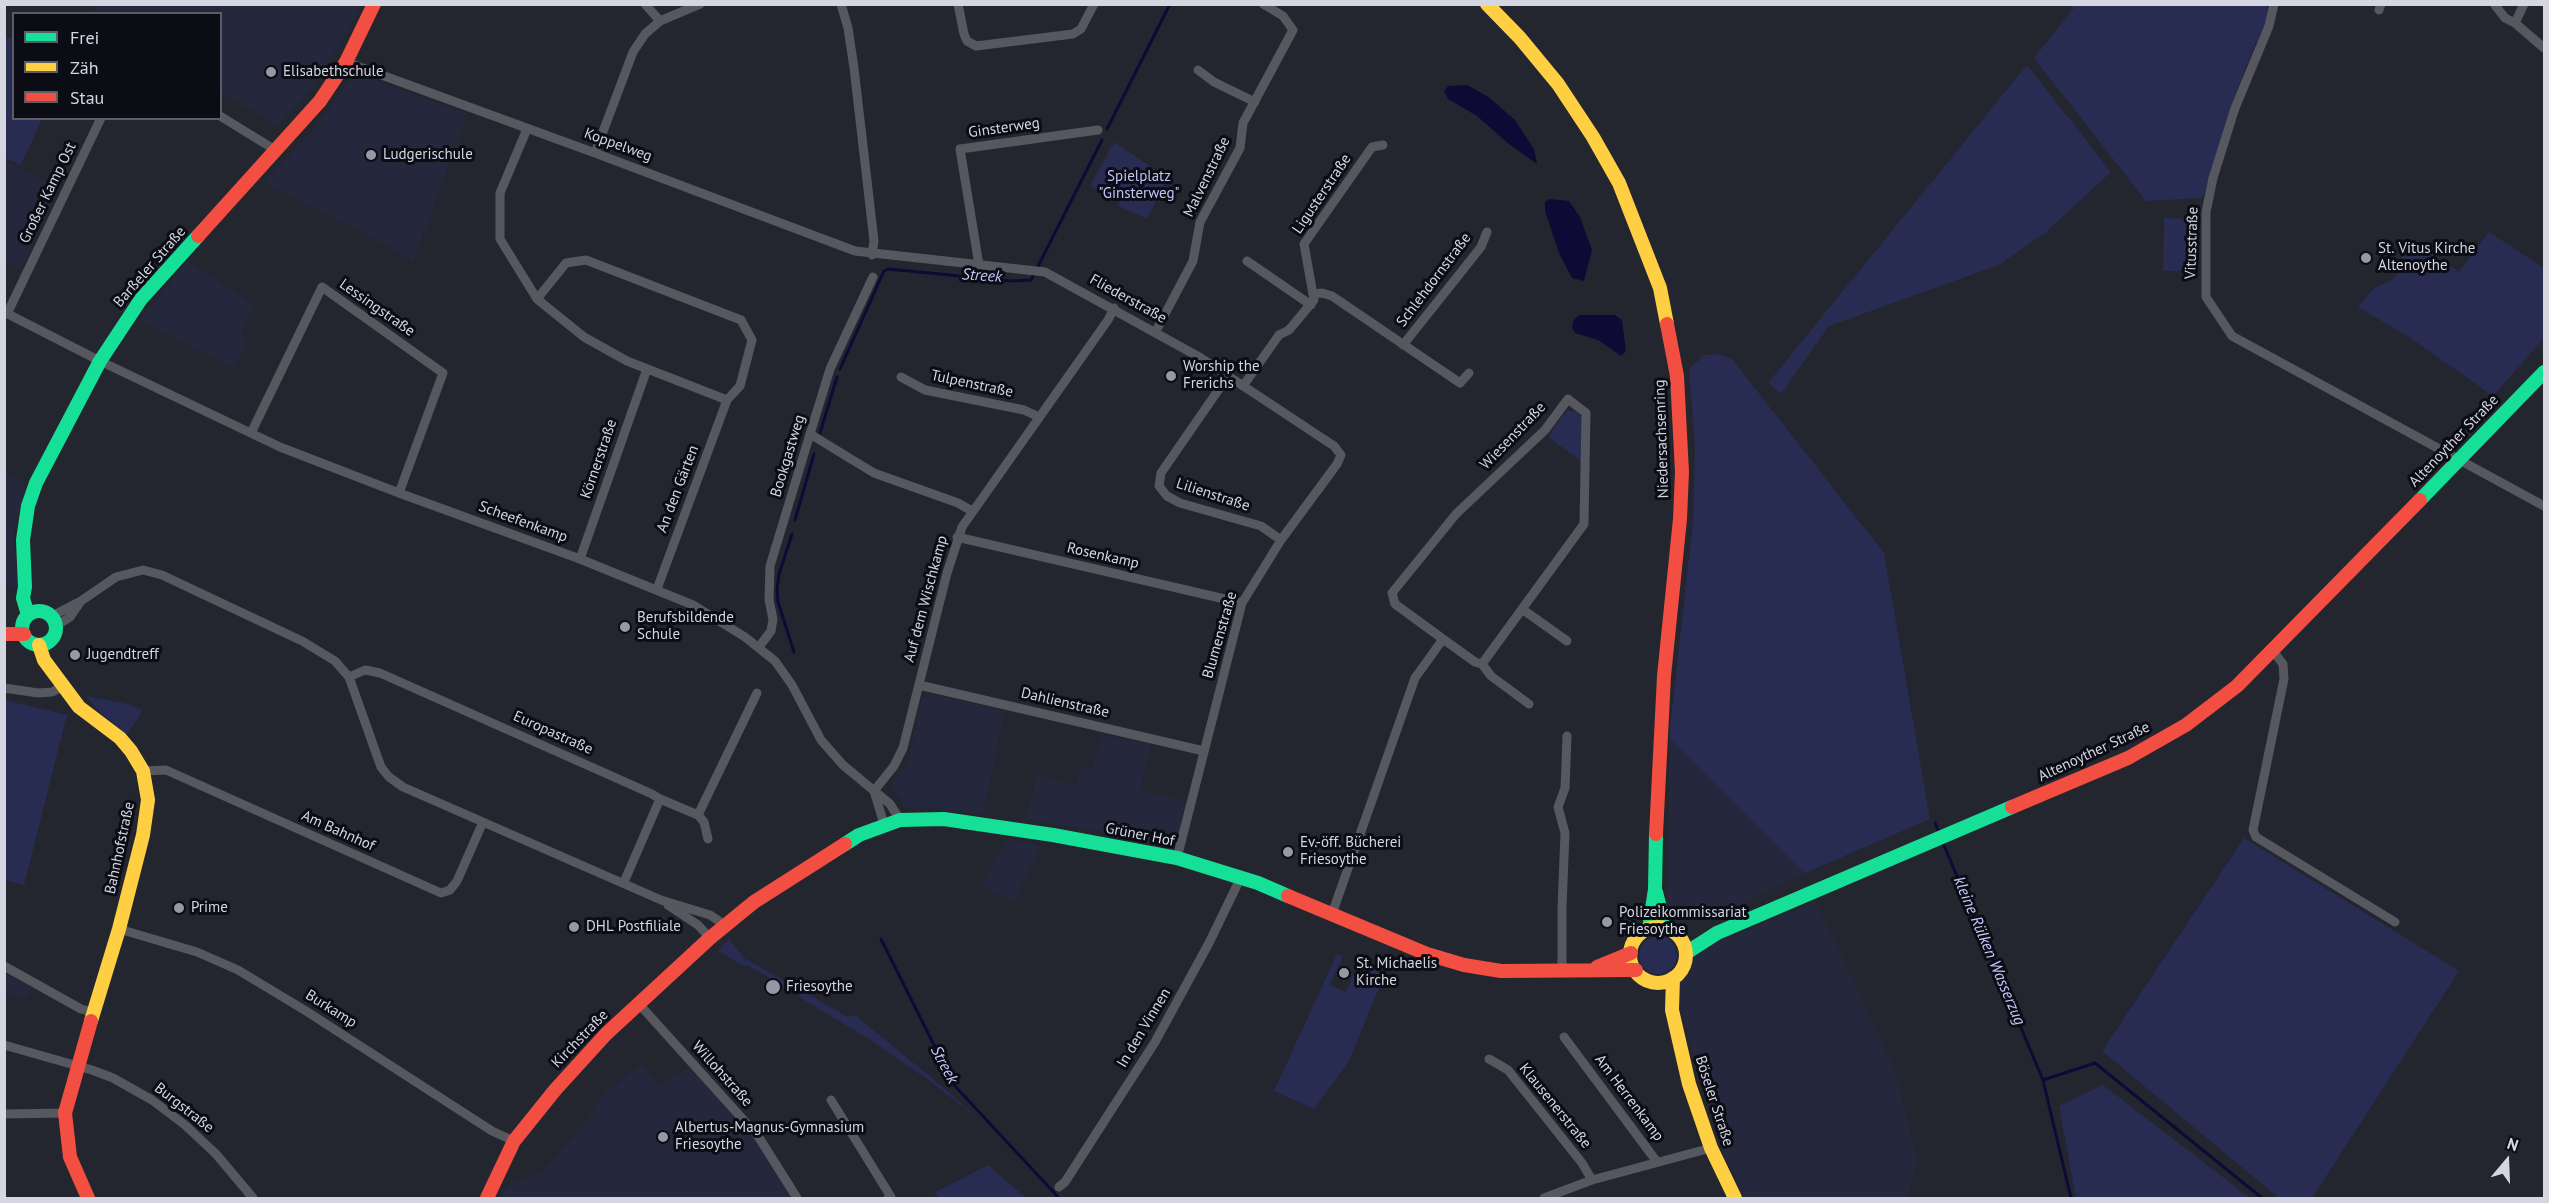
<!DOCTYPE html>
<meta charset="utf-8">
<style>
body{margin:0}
#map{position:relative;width:2549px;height:1203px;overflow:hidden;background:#24262f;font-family:"PT Sans",sans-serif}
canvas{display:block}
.frame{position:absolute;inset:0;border:6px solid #d4d6e2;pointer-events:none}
.legend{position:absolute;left:12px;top:12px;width:210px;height:108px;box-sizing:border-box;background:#0b0c14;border:2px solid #5b5d66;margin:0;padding:8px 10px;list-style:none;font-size:18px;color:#d4d6e2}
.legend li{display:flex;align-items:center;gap:12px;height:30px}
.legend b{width:30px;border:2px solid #5b5d66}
.north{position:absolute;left:2477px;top:1131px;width:60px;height:60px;-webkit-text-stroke:4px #0b0c14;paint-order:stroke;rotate:19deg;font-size:16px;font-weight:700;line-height:24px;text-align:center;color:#d4d6e2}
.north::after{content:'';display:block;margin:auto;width:21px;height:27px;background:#d4d6e2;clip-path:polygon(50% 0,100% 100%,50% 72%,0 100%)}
</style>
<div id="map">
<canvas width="2549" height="1203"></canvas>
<div class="frame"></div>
<ul class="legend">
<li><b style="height:8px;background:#16e098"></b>Frei</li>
<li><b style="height:8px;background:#ffcf43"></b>Zäh</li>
<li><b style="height:8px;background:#f24e42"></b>Stau</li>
</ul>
<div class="north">N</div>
</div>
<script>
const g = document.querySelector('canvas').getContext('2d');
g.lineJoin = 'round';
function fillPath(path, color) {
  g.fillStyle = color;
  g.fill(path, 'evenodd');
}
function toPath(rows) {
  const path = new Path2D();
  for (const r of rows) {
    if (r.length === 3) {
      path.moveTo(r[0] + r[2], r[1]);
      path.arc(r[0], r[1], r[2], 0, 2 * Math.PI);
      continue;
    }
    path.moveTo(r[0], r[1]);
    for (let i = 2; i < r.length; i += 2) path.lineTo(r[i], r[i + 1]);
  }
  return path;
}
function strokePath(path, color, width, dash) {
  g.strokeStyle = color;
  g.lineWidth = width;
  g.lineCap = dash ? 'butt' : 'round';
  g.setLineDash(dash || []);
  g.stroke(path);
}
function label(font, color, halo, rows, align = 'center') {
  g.font = font + ' "PT Sans",sans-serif';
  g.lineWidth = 6;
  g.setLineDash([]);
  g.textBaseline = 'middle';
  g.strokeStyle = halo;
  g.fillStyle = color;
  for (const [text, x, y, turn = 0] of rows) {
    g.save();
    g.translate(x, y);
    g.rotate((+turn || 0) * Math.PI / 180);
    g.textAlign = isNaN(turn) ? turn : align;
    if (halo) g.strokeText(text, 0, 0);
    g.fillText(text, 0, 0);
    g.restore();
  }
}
fillPath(toPath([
 [97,4,361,4,361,5,333,55,310,89,278,127,221,91,220,14,93,13],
 [355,73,467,114,413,262,379,241,263,182,308,136],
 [5,161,58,187,21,269,5,261],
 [187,261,254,305,241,333,248,342,234,368,140,320],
 [5,473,26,484,13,533,18,586,5,587],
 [930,694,1005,711,983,814,924,807,908,808,890,786,908,763,922,698],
 [1102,735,1151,744,1140,790,1187,801,1176,845,1026,819,1037,775,1076,785,1081,766,1093,769],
 [1669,737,1805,873,1711,919,1696,920,1679,915,1668,906],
 [1006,840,1041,846,1014,902,982,886],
 [1816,901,1896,1072,1918,1161,1907,1198,1745,1198,1725,1156,1714,1125,1678,1000,1681,979,1693,958,1707,947],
 [4,973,32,987,27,997,5,995],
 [641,1064,660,1086,689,1067,729,1108,759,1144,792,1198,501,1198,506,1186,542,1173,595,1110,601,1097]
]), '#25283c');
fillPath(toPath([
 [2070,5,2267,5,2268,18,2251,54,2231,105,2203,198,2146,201,2034,58,2074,8],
 [13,37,14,118,42,119,21,165,5,158,5,39],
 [2027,65,2111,172,2046,232,1999,265,1829,326,1781,394,1768,383],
 [1114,142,1157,171,1169,176,1147,219,1118,206,1120,199,1090,186],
 [2164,218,2196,219,2195,271,2163,271],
 [2489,232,2544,268,2544,338,2493,396,2409,337,2358,307,2374,288,2392,280,2398,274,2398,265,2413,241,2459,272],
 [1719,354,1732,359,1884,553,1930,819,1805,873,1669,737,1693,521,1695,446,1689,369,1704,355],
 [1567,410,1578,412,1582,420,1582,462,1548,437],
 [86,696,127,704,143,710,127,734,101,713],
 [5,700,67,715,24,885,5,880],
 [2244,838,2459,971,2312,1198,2279,1198,2102,1051],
 [1658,955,19],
 [729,939,744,958,848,1017,855,1015,943,1087,976,1117,930,1081,866,1037,799,997,800,995,747,965,745,967,718,951],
 [1337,954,1343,956,1330,985,1346,992,1358,963,1385,974,1348,1063,1314,1109,1274,1091],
 [2103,1085,2250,1198,2076,1198,2059,1106],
 [988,1165,1026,1198,939,1198,935,1192]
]), '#282b52');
fillPath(toPath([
 [1467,85,1487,96,1515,120,1534,149,1537,164,1509,144,1477,116,1448,99,1444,91,1448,86],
 [1550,199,1569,201,1580,217,1592,250,1584,281,1572,278,1559,253,1545,211,1545,202],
 [1579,315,1615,315,1622,320,1626,351,1621,356,1598,340,1575,333,1572,328,1573,321]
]), '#0e0a36');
strokePath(toPath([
 [1107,129,1170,4],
 [840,369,884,271,888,269,1012,281,1031,280,1102,140],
 [820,433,837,377],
 [795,520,814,454],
 [792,534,779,574,777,590,778,602,794,652],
 [1935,823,1940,834],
 [1943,843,2043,1080,2071,1198],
 [881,939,954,1085,1059,1198],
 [2043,1080,2095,1063,2262,1198]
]), '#0e0a36', 3);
strokePath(toPath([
 [645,4,660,21],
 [841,4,848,28,854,68,874,241,872,255],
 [958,4,964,34,967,41,976,46,1073,34,1081,29,1094,4],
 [2274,4,2269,26,2235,108,2213,178,2206,212,2206,297,2232,336,2544,506],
 [2495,5,2505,18,2515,23,2544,48],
 [2379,10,2381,4],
 [2515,23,2524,4],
 [346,62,595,153,855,251,1045,272,1201,358,1334,446,1341,455,1337,464,1281,540,1242,603,1177,858],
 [1198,70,1214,82,1255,102],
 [220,116,277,151],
 [527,129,500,193,500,239,537,299,584,337,627,361,727,400],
 [595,153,633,52,645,34,660,21,700,4],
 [1247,261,1311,305],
 [979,265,960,149,1098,130],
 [1313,294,1322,293,1332,296,1460,383,1469,373],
 [537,299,566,263,586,260,741,320,752,340,740,386,727,400,657,589],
 [4,312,100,361,280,447,399,493,580,559,693,605,745,637,775,661,792,685,821,740,843,765,890,804,900,820],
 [7,314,101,118],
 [1156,331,1193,261,1200,222,1240,148,1243,123,1293,30,1283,16,1263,4],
 [1403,345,1481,247,1487,232],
 [1228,376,1161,473,1159,486,1167,496,1180,503,1261,526,1281,540],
 [901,377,925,390,1024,410,1039,417],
 [1243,386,1279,335,1289,330,1314,300,1304,244,1372,147,1383,145],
 [251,433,322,287,443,373,399,493],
 [810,434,874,473,958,503,972,511],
 [957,537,1242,603],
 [580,559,647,369],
 [1522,609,1567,641],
 [52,616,81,601,116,577,143,570,162,575,302,641,335,661,349,677,381,767,389,777,403,787,661,900,710,915,725,925],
 [56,626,70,617,81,601],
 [759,647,771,631,773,619,769,600,770,566,810,434,830,369,873,277],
 [2273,651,2283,664,2284,679,2253,830,2256,837,2395,922],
 [1482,664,1491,676,1529,704],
 [349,677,365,670,380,673,652,794,660,799,624,882],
 [919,685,1204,751],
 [4,688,38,693,52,692,64,686],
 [143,771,166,770,441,893,450,890,457,881,483,822],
 [874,791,894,766,903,748,947,573,962,527,1108,320,1114,308],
 [874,791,884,824],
 [660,799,698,815,704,822,708,839],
 [698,815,757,693],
 [668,905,698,925,710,938],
 [1332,914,1415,678,1443,639,1395,604,1392,593,1456,514,1545,430,1568,399,1586,413,1584,524,1482,664,1475,662,1443,639],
 [119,929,197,952,238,970,306,1011,492,1131,514,1141],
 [4,966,81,1009,93,1012],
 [1562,971,1562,908,1565,833,1558,807,1565,788,1567,736],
 [639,1004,758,1136,797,1198],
 [1564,1037,1657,1162],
 [4,1045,92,1070,113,1078,152,1100,185,1125,216,1154,253,1198],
 [1489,1059,1508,1070,1582,1163,1592,1180],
 [831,1100,891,1197,888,1198],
 [4,1114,65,1113],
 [1059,1187,1065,1182,1155,1042,1209,943,1241,877],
 [1544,1198,1592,1180,1711,1148]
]), '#56575f', 9);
strokePath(toPath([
 [2420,500,2544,372],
 [39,628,17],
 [28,615,23,598,25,587,23,540,28,506,36,483,100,361,141,299,198,236],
 [845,844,859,835,900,820,944,819,1053,835,1177,858,1258,883,1288,896],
 [1656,892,1665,928],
 [1649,929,1655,889,1656,834],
 [1686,953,1717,933,2012,807]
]), '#16e098', 14);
strokePath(toPath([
 [1487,4,1520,38,1558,84,1593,137,1619,183,1660,288,1667,324],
 [39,645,44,660,79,707,120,738,131,751,143,771,148,800,143,835,119,929,91,1021],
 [1658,955,28],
 [1673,978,1672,1010,1689,1084,1711,1148,1735,1198]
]), '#ffcf43', 14);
strokePath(toPath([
 [198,236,320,101,346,62,374,4],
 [4,634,24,634],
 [2012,807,2128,758,2186,725,2237,686,2420,500],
 [1656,834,1664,676,1680,519,1682,472,1677,376,1667,324],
 [1288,896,1427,954,1464,965,1501,971,1636,970],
 [1597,967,1631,953],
 [88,1198,70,1157,65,1113,91,1021],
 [487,1198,514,1141,555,1090,606,1034,710,938,754,902,845,844]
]), '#f24e42', 14);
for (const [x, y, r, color] of [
 [271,72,6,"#9698a3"],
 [371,155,6,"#9698a3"],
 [2366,258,6,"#9698a3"],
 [1171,376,6,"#9698a3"],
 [625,627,6,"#9698a3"],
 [75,655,6,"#9698a3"],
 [1288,852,6,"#9698a3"],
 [179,908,6,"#9698a3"],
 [1607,922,6,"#9698a3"],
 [574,927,6,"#9698a3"],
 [1344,973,6,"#9698a3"],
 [773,987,8,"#9698a3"],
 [663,1137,6,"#9698a3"]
]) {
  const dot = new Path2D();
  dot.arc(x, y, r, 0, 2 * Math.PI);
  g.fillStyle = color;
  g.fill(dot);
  strokePath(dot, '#0b0c14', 2);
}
label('15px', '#d4d6e2', '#0b0c14', [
 ["Elisabethschule",283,72],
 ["Ludgerischule",383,155],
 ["St. Vitus Kirche",2378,249],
 ["Altenoythe",2378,266],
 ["Worship the",1183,367],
 ["Frerichs",1183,384],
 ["Berufsbildende",637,618],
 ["Schule",637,635],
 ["Jugendtreff",87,655],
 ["Ev.-öff. Bücherei",1300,843],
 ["Friesoythe",1300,860],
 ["Prime",191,908],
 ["Polizeikommissariat",1619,913],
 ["Friesoythe",1619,930],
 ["DHL Postfiliale",586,927],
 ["St. Michaelis",1356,964],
 ["Kirche",1356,981],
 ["Friesoythe",786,987],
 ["Albertus-Magnus-Gymnasium",675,1128],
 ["Friesoythe",675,1145]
], 'left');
label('15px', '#d4d6e2', '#0b0c14', [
 ["Ginsterweg",1004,128,-8],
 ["Koppelweg",618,145,20],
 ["Malvenstraße",1207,177,-64],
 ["Großer Kamp Ost",48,193,-64],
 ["Ligusterstraße",1322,194,-56],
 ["Vitusstraße",2192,243,-88],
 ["Barßeler Straße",150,267,-49],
 ["Schlehdornstraße",1434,280,-53],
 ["Fliederstraße",1128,299,29],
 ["Lessingstraße",377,308,35],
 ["Tulpenstraße",972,384,12],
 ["Wiesenstraße",1513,436,-46],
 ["Niedersachsenring",1662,439,-92],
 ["Altenoyther Straße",2454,441,-46],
 ["Bookgastweg",788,456,-73],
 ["Körnerstraße",599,459,-71],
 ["An den Gärten",678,489,-69],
 ["Lilienstraße",1213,495,18],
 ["Scheefenkamp",523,522,20],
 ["Rosenkamp",1103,556,13],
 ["Auf dem Wischkamp",926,599,-75],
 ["Blumenstraße",1220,635,-74],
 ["Dahlienstraße",1065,703,13],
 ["Europastraße",553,733,24],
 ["Altenoyther Straße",2094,752,-25],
 ["Am Bahnhof",338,831,24],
 ["Grüner Hof",1140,835,11],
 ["Bahnhofstraße",120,848,-78],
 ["Burkamp",331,1009,32],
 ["In den Vinnen",1144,1028,-59],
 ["Kirchstraße",580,1039,-46],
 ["Willohstraße",722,1074,48],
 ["Am Herrenkamp",1629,1098,53],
 ["Böseler Straße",1714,1101,72],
 ["Klausenerstraße",1555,1106,51],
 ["Burgstraße",184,1108,38]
]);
label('15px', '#bfc7f9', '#0b0c14', [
 ["Spielplatz",1139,177],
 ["\"Ginsterweg\"",1139,194]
]);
label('italic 16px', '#c3cbfd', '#0b0c14', [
 ["Streek",982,276,4],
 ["kleine Rülken Wasserzug",1989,951,67],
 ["Streek",944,1065,62]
]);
</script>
